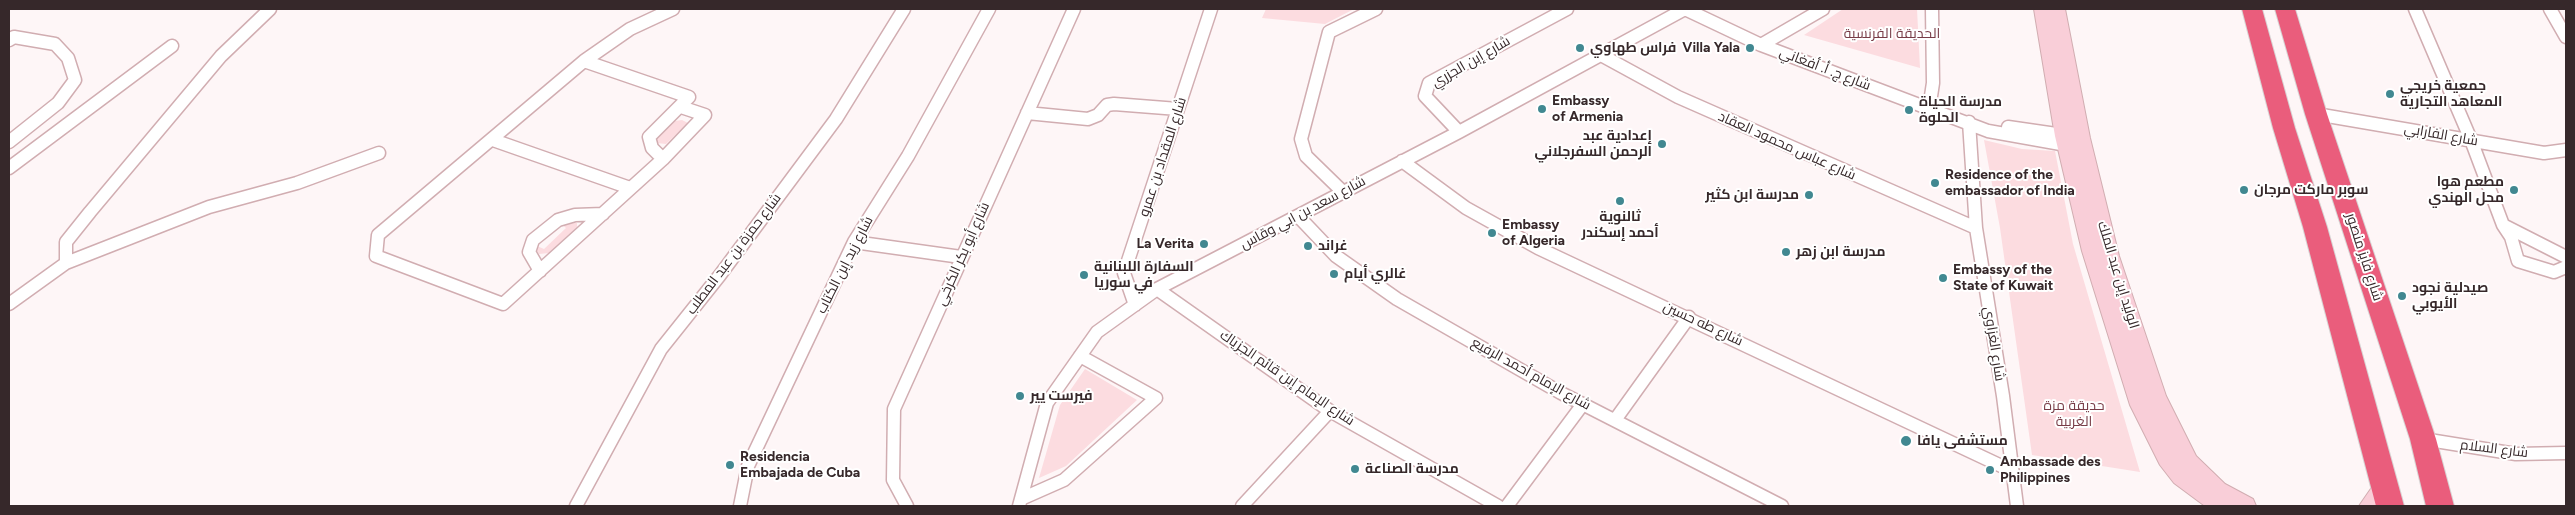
<!DOCTYPE html>
<meta charset="utf-8">
<style>
body{margin:0}
#map{position:relative;width:2575px;height:515px;overflow:hidden;background:#fef6f7;font-family:Figtree,sans-serif}
canvas{display:block}
.frame{position:absolute;inset:0;border:10px solid #36282a;pointer-events:none}
</style>
<div id="map">
<canvas width="2575" height="515"></canvas>
<div class="frame"></div>
</div>
<script>
const g = document.querySelector('canvas').getContext('2d');
g.lineJoin = 'round';
function fillPath(path, color) {
  g.fillStyle = color;
  g.fill(path, 'evenodd');
}
function toPath(rows) {
  const path = new Path2D();
  for (const r of rows) {
    path.moveTo(r[0], r[1]);
    for (let i = 2; i < r.length; i += 2) path.lineTo(r[i], r[i + 1]);
  }
  return path;
}
function strokePath(path, color, width, dash) {
  g.strokeStyle = color;
  g.lineWidth = width;
  g.lineCap = dash ? 'butt' : 'round';
  g.setLineDash(dash || []);
  g.stroke(path);
}
function label(font, color, halo, rows, align = 'center') {
  g.font = font + ' Figtree,Cairo,sans-serif';
  g.lineWidth = 4;
  g.setLineDash([]);
  g.textBaseline = 'middle';
  g.strokeStyle = halo;
  g.fillStyle = color;
  for (const [text, x, y, turn = 0] of rows) {
    g.save();
    g.translate(x, y);
    g.rotate((+turn || 0) * Math.PI / 180);
    g.textAlign = isNaN(turn) ? turn : align;
    if (halo) g.strokeText(text, 0, 0);
    g.fillText(text, 0, 0);
    g.restore();
  }
}
fillPath(toPath([
 [1266,9,1354,9,1325,24,1262,18],
 [1843,9,1917,9,1920,68,1804,35],
 [682,120,688,123,666,144,657,143,655,137,675,121],
 [1984,140,2022,149,2055,151,2073,244,2140,472,2032,455,2000,228],
 [565,221,577,223,577,227,549,253,539,254,535,248,537,246,544,249,566,228,561,224],
 [1085,369,1137,400,1066,466,1039,478,1060,405]
]), '#fcdce0');
const street = toPath([
 [673,9,630,29,584,61,378,235,376,256,503,304,663,159,705,115,681,107],
 [1685,9,1761,45,1988,131,2072,146],
 [2415,9,2471,140,2503,225,2511,237,2518,261,2554,272,2566,267],
 [2550,9,2566,37],
 [9,40,14,37,55,44,68,58,75,80,58,103,9,142],
 [1761,45,1823,9],
 [1601,55,1678,97,1976,228],
 [584,61,689,97,649,137,652,148,663,159],
 [1929,109,1933,83,1932,9],
 [1027,113,1088,119,1098,115,1107,105,1114,104,1178,109],
 [2316,114,2544,153,2566,150],
 [1969,122,1976,228,2003,396,2017,506],
 [2008,127,2070,136],
 [1459,132,1425,96,1429,83,1567,9],
 [493,140,630,188],
 [1402,161,1466,208,1538,248,2012,471],
 [9,168,172,46],
 [1343,192,1306,156,1301,139,1329,32,1376,9],
 [1298,216,1336,256,1397,299,1561,393,1782,506],
 [2503,225,2566,257],
 [854,242,961,257],
 [66,263,209,207,297,183,379,153],
 [540,271,529,252,533,240,558,220,575,215,603,214],
 [1157,289,1330,411,1498,506],
 [9,304,66,263,66,242,90,212,221,56,270,9],
 [1135,305,1124,273,1211,9],
 [1615,420,1689,317],
 [2423,439,2516,454,2566,453],
 [1021,499,1064,480,1156,398,1080,356],
 [576,506,661,349,720,275,836,119,904,9],
 [740,506,748,466,854,242,908,156,989,9],
 [907,506,893,480,894,409,1074,9],
 [1019,506,1047,403,1097,332,1157,289,1459,132,1685,9],
 [1242,506,1330,411],
 [1507,506,1583,404]
]);
const secondary = toPath([
 [2034,9,2065,9,2090,138,2119,256,2166,396,2196,456,2225,484,2253,499,2256,506,2205,506,2174,483,2160,465,2130,405,2082,251,2055,136,2034,9],
 [2385,477,2393,480,2396,486,2382,506,2359,506,2377,480,2385,477]
]);
const highway = toPath([
 [2242,9,2262,9,2295,128,2327,227,2404,506,2376,506,2303,227,2273,128,2242,9],
 [2275,9,2295,9,2327,114,2436,439,2454,506,2426,506,2410,439,2305,114,2275,9]
]);
strokePath(street, '#d1adb1', 15);
strokePath(secondary, '#d1adb1', 2);
strokePath(highway, '#d7d4d4', 2);
strokePath(street, '#fff', 12);
fillPath(secondary, '#f9ced8');
fillPath(highway, '#ea5d7c');
for (const [x, y, r, color] of [
 [1580,48,5,"#418891"],
 [1750,48,5,"#418891"],
 [2390,94,5,"#418891"],
 [1542,109,5,"#418891"],
 [1909,110,5,"#418891"],
 [1662,144,5,"#418891"],
 [1935,183,5,"#418891"],
 [2244,190,5,"#418891"],
 [2514,190,5,"#418891"],
 [1809,195,5,"#418891"],
 [1620,201,5,"#418891"],
 [1492,233,5,"#418891"],
 [1204,244,5,"#418891"],
 [1308,246,5,"#418891"],
 [1786,252,5,"#418891"],
 [1334,274,5,"#418891"],
 [1084,275,5,"#418891"],
 [1943,278,5,"#418891"],
 [2402,296,5,"#418891"],
 [1020,396,5,"#418891"],
 [1906,441,6,"#418891"],
 [730,465,5,"#418891"],
 [1355,469,5,"#418891"],
 [1990,470,5,"#418891"]
]) {
  const dot = new Path2D();
  dot.arc(x, y, r, 0, 2 * Math.PI);
  g.fillStyle = color;
  g.fill(dot);
  strokePath(dot, '#fff', 2);
}
label('14px', '#783c47', '#fff', [
 ["الحديقة الفرنسية",1892,34],
 ["حديقة مزة",2074,406],
 ["الغربية",2074,422]
]);
label('bold 14px', '#36282a', '#fff', [
 ["فراس طهاوي",1590,48],
 ["Villa Yala",1740,48,"right"],
 ["جمعية خريجي",2400,86],
 ["المعاهد التجارية",2400,102],
 ["Embassy",1552,101],
 ["of Armenia",1552,117],
 ["مدرسة الحياة",1919,102],
 ["الحلوة",1919,118],
 ["إعدادية عبد",1652,136,"right"],
 ["الرحمن السفرجلاني",1652,152,"right"],
 ["Residence of the",1945,175],
 ["embassador of India",1945,191],
 ["مطعم هوا",2504,182,"right"],
 ["محل الهندي",2504,198,"right"],
 ["سوبر ماركت مرجان",2254,190],
 ["مدرسة ابن كثير",1799,195,"right"],
 ["ثالنوية",1620,217,"center"],
 ["أحمد إسكندر",1620,233,"center"],
 ["Embassy",1502,225],
 ["of Algeria",1502,241],
 ["La Verita",1194,244,"right"],
 ["غراند",1318,246],
 ["مدرسة ابن زهر",1796,252],
 ["السفارة اللبنانية",1094,267],
 ["في سوريا",1094,283],
 ["Embassy of the",1953,270],
 ["State of Kuwait",1953,286],
 ["غالري أيام",1344,274],
 ["صيدلية نجود",2412,288],
 ["الأيوبي",2412,304],
 ["فيرست يير",1030,396],
 ["مستشفى يافا",1917,441],
 ["Residencia",740,457],
 ["Embajada de Cuba",740,473],
 ["Ambassade des",2000,462],
 ["Philippines",2000,478],
 ["مدرسة الصناعة",1365,469]
], 'left');
label('14px', '#36282a', '#fff', [
 ["شارع إبن الجزري",1471,62,-30],
 ["شارع ج. أ. أفغاني",1825,69,21],
 ["شارع الفارابي",2441,135,10],
 ["شارع عباس محمود العقاد",1787,146,24],
 ["شارع المقداد بن عمرو",1163,157,-72],
 ["شارع سعد بن ابي وقاس",1303,213,-28],
 ["شارع حمزة بن عبد المطلب",734,254,-53],
 ["شارع أبو بكر الكرخي",963,254,-66],
 ["شارع فايز منصور",2364,257,72],
 ["شارع زيد إبن الكتاب",845,265,-63],
 ["الوليد إبن عبد الملك",2118,275,73],
 ["شارع طه حسين",1703,324,25],
 ["شارع الغزاوي",1994,344,81],
 ["شارع الإمام أحمد الرفيع",1531,374,29],
 ["شارع الإمام إبن قائم الجزياك",1287,378,34],
 ["شارع السلام",2494,449,7]
]);
</script>
